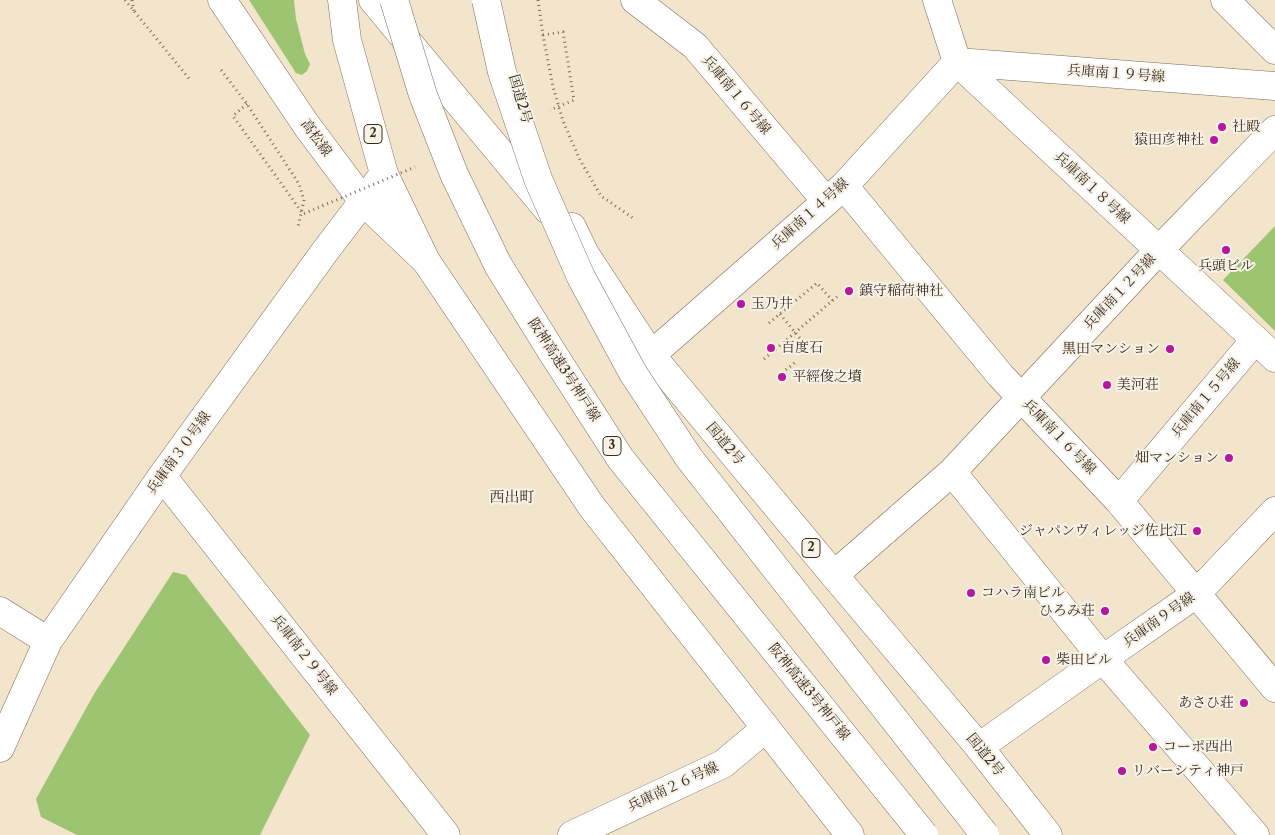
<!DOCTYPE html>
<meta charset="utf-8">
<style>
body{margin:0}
canvas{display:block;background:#f3e4cc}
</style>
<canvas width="1275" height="835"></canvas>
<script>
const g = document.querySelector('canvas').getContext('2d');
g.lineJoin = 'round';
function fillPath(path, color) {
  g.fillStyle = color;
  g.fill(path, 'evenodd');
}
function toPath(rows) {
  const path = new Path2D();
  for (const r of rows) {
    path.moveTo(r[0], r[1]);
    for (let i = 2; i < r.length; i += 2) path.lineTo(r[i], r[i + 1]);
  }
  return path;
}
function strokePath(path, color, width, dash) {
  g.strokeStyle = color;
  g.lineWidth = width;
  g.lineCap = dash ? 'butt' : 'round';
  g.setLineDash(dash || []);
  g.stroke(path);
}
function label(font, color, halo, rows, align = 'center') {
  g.font = font + ' "Libre Caslon Text","Noto Serif JP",serif';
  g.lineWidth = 4;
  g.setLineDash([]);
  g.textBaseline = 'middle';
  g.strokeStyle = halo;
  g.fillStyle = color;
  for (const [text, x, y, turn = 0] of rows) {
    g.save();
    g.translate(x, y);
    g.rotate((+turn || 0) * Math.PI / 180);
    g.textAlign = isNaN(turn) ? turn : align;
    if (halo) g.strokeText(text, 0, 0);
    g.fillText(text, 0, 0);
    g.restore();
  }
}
fillPath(toPath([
 [249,0,294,0,296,19,305,54,310,64,307,71,302,75,296,73],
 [1275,226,1275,331,1223,280],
 [173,572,186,575,310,735,260,835,77,835,41,817,36,799,94,694]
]), '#9dc470');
const street = toPath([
 [635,0,695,46,826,201],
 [937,0,957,62,1275,358],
 [1225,0,1275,50],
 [844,186,1000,375,1119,501,1275,688],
 [651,355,844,186,957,62,1275,86],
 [952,472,1103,659,1255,835],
 [162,476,446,835],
 [1119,501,1255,340],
 [834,575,952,472,1159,250,1275,130],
 [0,611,48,641],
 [979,747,1103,659,1196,594,1275,511],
 [0,748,48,641,162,476,326,250,384,174],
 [572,835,723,764,766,728]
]);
const primary = toPath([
 [222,0,307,126,363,201,425,260],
 [373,0,548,210]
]);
const highway = toPath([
 [342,0,347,40,384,174,426,261,592,507,850,835],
 [572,227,585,254,651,355,834,575,979,747,1048,835]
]);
strokePath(street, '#7b6b5b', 29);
strokePath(primary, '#7b6b5b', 29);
strokePath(highway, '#7b6b5b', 29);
strokePath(toPath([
 [125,0,191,81],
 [132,0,134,11],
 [538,0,543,35,553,87,563,121,580,160,601,196,633,218],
 [221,70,247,104,299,184,304,200,298,227],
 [780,314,807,347],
 [769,323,817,283,832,300],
 [764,359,838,296],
 [778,376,797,361]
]), '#7b6b5b', 3, [1, 4]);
strokePath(street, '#fff', 28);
strokePath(primary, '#fff', 28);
strokePath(highway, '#fff', 28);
const highwayBridge = toPath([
 [394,0,423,95,454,174,498,265,552,352,620,458,924,835],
 [486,0,502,72,538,179,581,277,633,373,689,458,985,835]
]);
strokePath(highwayBridge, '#7b6b5b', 29, []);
strokePath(toPath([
 [543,35,563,32,574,100,550,110],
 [247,104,233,116,303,214,415,167]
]), '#7b6b5b', 3, [1, 4]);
strokePath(highwayBridge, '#fff', 28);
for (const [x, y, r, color] of [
 [1222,127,5,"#b5179e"],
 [1214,140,5,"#b5179e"],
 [1226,250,5,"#b5179e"],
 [849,291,5,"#b5179e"],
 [741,304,5,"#b5179e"],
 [771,348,5,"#b5179e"],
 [1170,349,5,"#b5179e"],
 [782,377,5,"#b5179e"],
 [1107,385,5,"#b5179e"],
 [1229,458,5,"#b5179e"],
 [1197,531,5,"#b5179e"],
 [971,593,5,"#b5179e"],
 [1105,611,5,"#b5179e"],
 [1046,660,5,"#b5179e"],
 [1244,703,5,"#b5179e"],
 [1153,747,5,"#b5179e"],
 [1122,771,5,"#b5179e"]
]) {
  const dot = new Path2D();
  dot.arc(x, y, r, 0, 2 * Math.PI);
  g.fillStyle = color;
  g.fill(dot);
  strokePath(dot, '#f7f3e8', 2);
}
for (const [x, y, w] of [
 [373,134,18],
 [612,446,18],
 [811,548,18]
]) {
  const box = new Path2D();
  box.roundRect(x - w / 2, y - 9.5, w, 19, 4);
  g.fillStyle = '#f7f3e8';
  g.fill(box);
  strokePath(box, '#3b2a1e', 1);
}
label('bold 12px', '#3b2a1e', null, [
 ["2",373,134],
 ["3",612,446],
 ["2",811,548]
]);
label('14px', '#3b2a1e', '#f7f3e8', [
 ["兵庫南１９号線",1116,74,4],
 ["兵庫南１６号線",736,95,50],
 ["国道2号",520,99,74],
 ["高松線",316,138,54],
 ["兵庫南１８号線",1092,188,43],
 ["兵庫南１４号線",810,214,-42],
 ["兵庫南１２号線",1120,292,-47],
 ["阪神高速3号神戸線",564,370,57],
 ["兵庫南１５号線",1206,398,-50],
 ["兵庫南１６号線",1059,437,46],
 ["国道2号",725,444,50],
 ["兵庫南３０号線",179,453,-54],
 ["兵庫南９号線",1159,620,-35],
 ["兵庫南２９号線",304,655,52],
 ["阪神高速3号神戸線",809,692,51],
 ["国道2号",985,755,51],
 ["兵庫南２６号線",673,787,-25]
]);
label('14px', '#3b2a1e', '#f7f3e8', [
 ["社殿",1232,127],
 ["猿田彦神社",1204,140,"right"],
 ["兵頭ビル",1226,266,"center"],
 ["鎮守稲荷神社",859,291],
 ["玉乃井",751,304],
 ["百度石",781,348],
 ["黒田マンション",1160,349,"right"],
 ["平經俊之墳",792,377],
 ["美河荘",1117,385],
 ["畑マンション",1219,458,"right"],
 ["ジャパンヴィレッジ佐比江",1187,531,"right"],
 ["コハラ南ビル",981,593],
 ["ひろみ荘",1095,611,"right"],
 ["柴田ビル",1056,660],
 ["あさひ荘",1234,703,"right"],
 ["コーポ西出",1163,747],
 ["リバーシティ神戸",1132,771]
], 'left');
label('15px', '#3b2a1e', '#f7f3e8', [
 ["西出町",512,498]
]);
</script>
